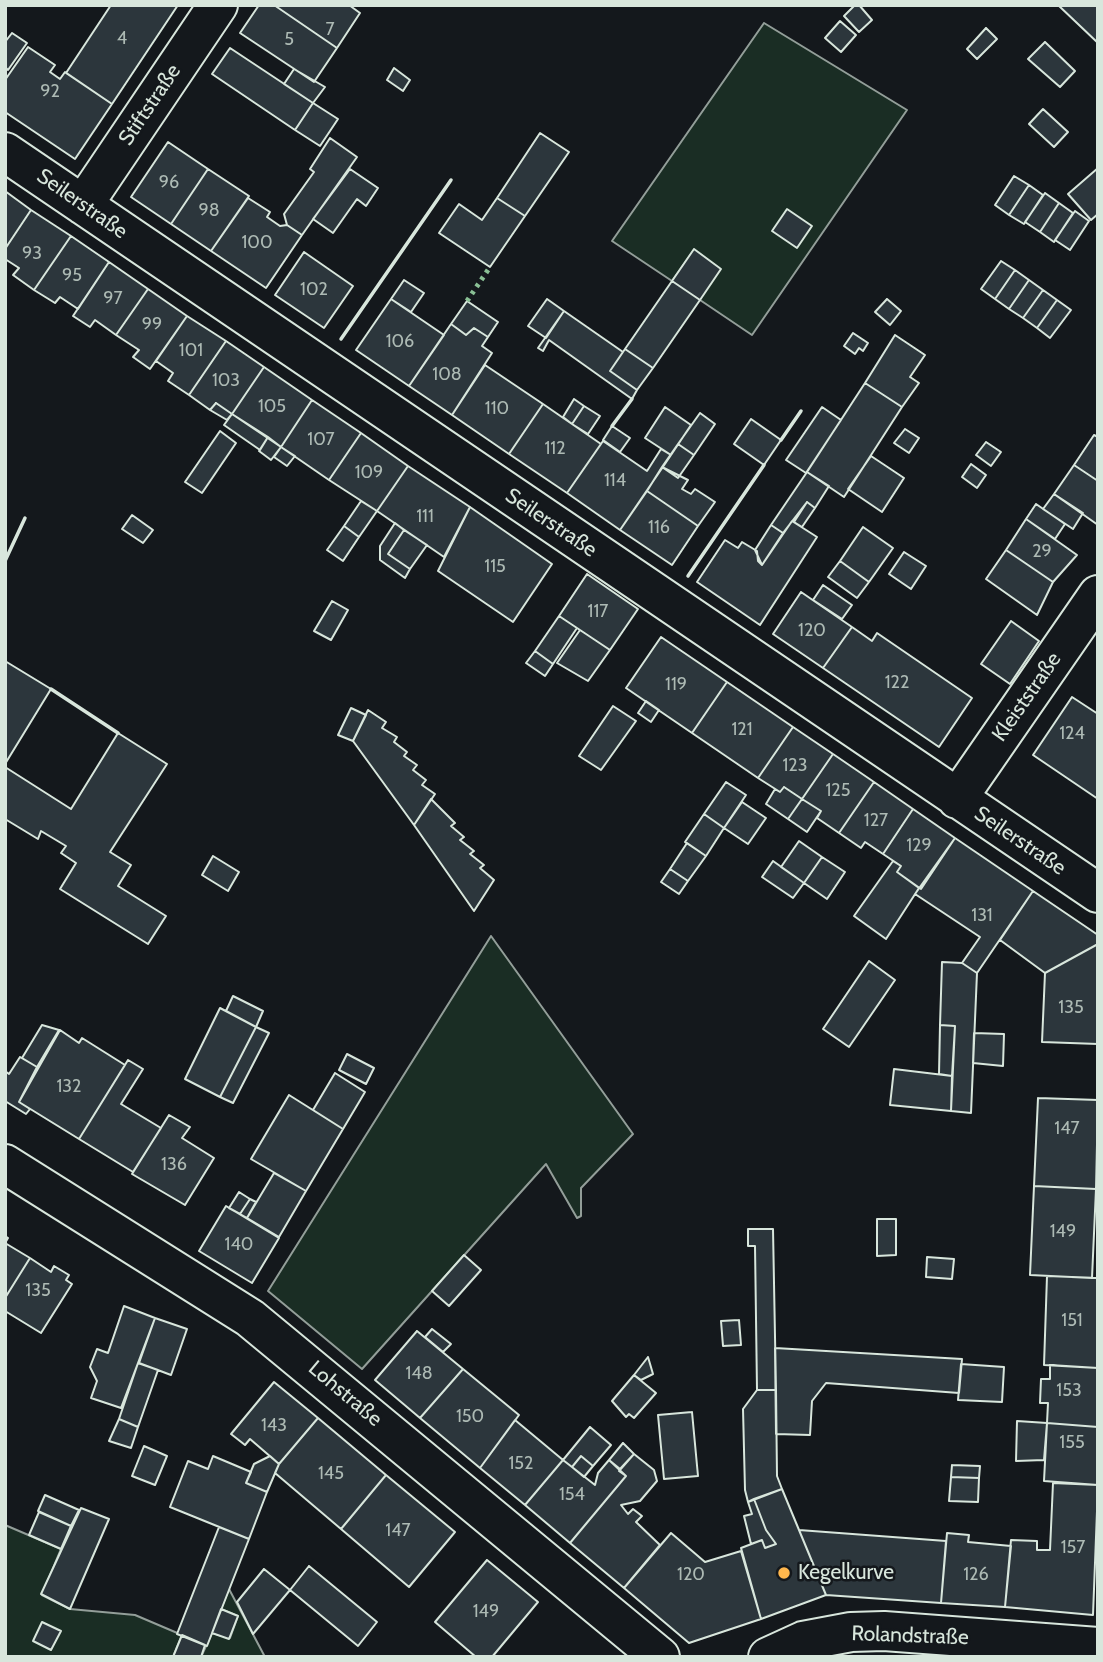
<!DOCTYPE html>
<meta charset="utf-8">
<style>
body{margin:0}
#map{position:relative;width:1103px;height:1662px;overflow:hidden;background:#14181c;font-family:Cabin,sans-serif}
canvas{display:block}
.frame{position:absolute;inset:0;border:7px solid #d8e6dc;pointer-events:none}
</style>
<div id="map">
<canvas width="1103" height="1662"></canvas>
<div class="frame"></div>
</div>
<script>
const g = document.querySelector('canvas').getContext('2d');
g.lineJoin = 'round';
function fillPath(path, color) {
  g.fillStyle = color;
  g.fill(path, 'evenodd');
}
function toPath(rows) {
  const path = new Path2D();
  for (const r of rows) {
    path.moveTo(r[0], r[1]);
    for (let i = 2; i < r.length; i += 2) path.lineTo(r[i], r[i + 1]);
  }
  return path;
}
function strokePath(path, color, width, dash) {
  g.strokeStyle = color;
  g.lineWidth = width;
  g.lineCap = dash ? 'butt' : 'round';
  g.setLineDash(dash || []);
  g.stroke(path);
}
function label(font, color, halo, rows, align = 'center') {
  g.font = font + ' Cabin,sans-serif';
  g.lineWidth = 5;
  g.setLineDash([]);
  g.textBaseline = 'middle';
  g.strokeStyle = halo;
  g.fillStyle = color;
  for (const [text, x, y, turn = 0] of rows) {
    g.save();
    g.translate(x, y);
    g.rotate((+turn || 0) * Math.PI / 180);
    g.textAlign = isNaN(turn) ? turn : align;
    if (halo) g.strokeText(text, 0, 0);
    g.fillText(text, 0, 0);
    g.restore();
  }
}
const green = toPath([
 [764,23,907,110,752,335,700,300,694,250,672,281,612,241,764,23],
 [491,936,633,1134,581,1188,581,1216,577,1218,546,1164,362,1369,268,1291,491,936],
 [5,1525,61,1549,42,1595,70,1609,135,1615,182,1635,173,1657,5,1657,5,1525],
 [229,1589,265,1657,201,1657,212,1633,230,1638,238,1616,221,1609,229,1589]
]);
fillPath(green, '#1a2d24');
strokePath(green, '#939e99', 2);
const building = toPath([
 [111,5,178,5,112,104,66,73,111,5],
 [259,5,274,5,337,48,314,82,240,33,259,5],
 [274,5,349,5,360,13,337,48,274,5],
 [855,5,859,5,872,20,859,32,844,16,855,5],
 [1058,5,1098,5,1098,43,1058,5],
 [840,21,856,35,841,52,825,38,840,21],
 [986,28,997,39,977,59,967,49,986,28],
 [12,33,27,43,8,70,5,67,5,42,12,33],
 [1045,42,1075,71,1060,87,1028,59,1045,42],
 [28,47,55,65,50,72,60,79,65,72,112,104,75,159,5,112,5,80,28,47],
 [230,48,313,103,295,130,212,74,230,48],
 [394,68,410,80,403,91,387,80,394,68],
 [294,69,325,87,313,103,284,84,294,69],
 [313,103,338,119,320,146,295,130,313,103],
 [1043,109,1068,132,1054,147,1029,124,1043,109],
 [540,133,569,152,525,216,497,198,540,133],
 [330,138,357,157,302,235,287,225,284,214,314,172,310,169,330,138],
 [168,142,208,169,171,224,131,197,168,142],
 [1098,168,1098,214,1091,220,1068,194,1098,168],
 [208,169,249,196,211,251,171,224,208,169],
 [350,169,378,188,366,206,357,199,333,233,313,219,350,169],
 [1014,176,1029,185,1009,215,995,205,1014,176],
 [1029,185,1043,195,1024,224,1009,215,1029,185],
 [5,191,31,210,5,249,5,191],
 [1045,193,1059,203,1040,232,1025,222,1045,193],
 [248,198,270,212,267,217,280,226,287,225,302,235,266,288,211,251,248,198],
 [497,198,525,216,490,267,439,233,459,204,482,220,497,198],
 [1059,203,1073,213,1054,242,1040,232,1059,203],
 [787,209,812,226,797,248,772,231,787,209],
 [31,210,71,236,34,290,13,275,19,268,5,259,5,249,31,210],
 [1075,211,1089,221,1070,250,1055,240,1075,211],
 [71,236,109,262,78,309,60,297,55,303,34,290,71,236],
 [694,249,721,269,700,300,672,281,694,249],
 [304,252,353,286,324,328,275,295,304,252],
 [1001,261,1015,270,995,299,981,289,1001,261],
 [109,262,148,289,116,335,95,320,90,327,73,316,109,262],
 [1015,270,1029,280,1009,309,995,299,1015,270],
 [404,280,424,293,411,312,391,299,404,280],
 [1029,280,1043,290,1023,318,1009,309,1029,280],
 [672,281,700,300,653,368,625,349,672,281],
 [148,289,187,316,150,369,133,357,139,350,116,335,148,289],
 [1043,290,1057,300,1037,328,1023,318,1043,290],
 [391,299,444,335,409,386,356,350,391,299],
 [547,299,564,311,546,338,528,326,547,299],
 [887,299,901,311,890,325,875,312,887,299],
 [1057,300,1071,310,1050,338,1037,328,1057,300],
 [467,301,498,322,488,337,474,328,466,335,451,324,467,301],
 [564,311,623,352,610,371,637,390,632,399,549,340,543,351,538,348,564,311],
 [187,316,226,341,189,395,168,381,173,373,156,361,187,316],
 [451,324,466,335,474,328,488,337,482,346,492,353,452,415,409,386,451,324],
 [853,333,868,343,863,351,859,348,855,354,844,346,853,333],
 [895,335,925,355,910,377,919,383,902,407,865,383,895,335],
 [226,341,264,367,232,414,216,403,210,410,189,395,226,341],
 [625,349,653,368,637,390,610,371,625,349],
 [485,365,543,404,509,454,452,415,485,365],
 [264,367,312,400,281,447,232,414,264,367],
 [865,383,902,407,844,497,807,472,865,383],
 [574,399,584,406,572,424,563,417,574,399],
 [312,400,361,433,329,480,281,447,312,400],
 [216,403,232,414,227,420,210,410,216,403],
 [543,404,601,444,567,493,509,454,543,404],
 [584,406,600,416,588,434,572,424,584,406],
 [665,407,691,425,671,455,645,438,665,407],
 [822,407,841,420,806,473,786,460,822,407],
 [700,413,715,424,694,455,678,444,700,413],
 [232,414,268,437,260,450,224,425,232,414],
 [751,419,781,440,764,465,734,444,751,419],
 [612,426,630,438,620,452,603,440,612,426],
 [905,429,919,438,909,453,894,443,905,429],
 [220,431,236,443,202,493,185,482,220,431],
 [361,433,408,466,377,511,329,480,361,433],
 [1094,435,1098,437,1098,481,1074,465,1094,435],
 [268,437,281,447,271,460,259,451,268,437],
 [603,441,647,471,661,449,671,455,620,530,567,493,603,441],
 [986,442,1001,452,991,466,976,455,986,442],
 [678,444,694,455,678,478,662,467,678,444],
 [281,447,295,456,287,466,274,457,281,447],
 [871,456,904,478,882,512,848,489,871,456],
 [971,464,986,475,977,488,962,477,971,464],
 [1074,465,1098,481,1098,525,1054,494,1074,465],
 [408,466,470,507,444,557,377,511,408,466],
 [662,467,688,480,682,489,691,494,695,489,715,502,698,526,647,491,662,467],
 [807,472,829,486,815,508,807,502,783,533,771,525,807,472],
 [647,491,698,526,672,565,620,530,647,491],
 [1054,494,1083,513,1073,529,1043,509,1054,494],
 [361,501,377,511,359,537,344,526,361,501],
 [807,502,815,508,802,527,794,522,807,502],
 [1036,504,1065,524,1055,539,1026,519,1036,504],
 [470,507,552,564,513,622,438,571,470,507],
 [132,515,153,530,143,543,122,529,132,515],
 [1026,519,1077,555,1053,582,1006,550,1026,519],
 [792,521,817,537,760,625,697,582,725,540,738,548,742,542,757,551,758,561,762,565,792,521],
 [395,523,404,530,388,554,410,569,405,578,380,560,380,546,395,523],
 [771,525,783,533,762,565,755,550,771,525],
 [344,526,359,537,343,561,327,550,344,526],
 [863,527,893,548,869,582,840,561,863,527],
 [404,530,427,545,410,569,388,554,404,530],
 [1006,550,1053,582,1037,615,986,579,1006,550],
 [904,552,926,566,911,589,889,574,904,552],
 [840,561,869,582,857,598,828,577,840,561],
 [587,574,638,609,610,650,559,616,587,574],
 [823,585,852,605,842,619,813,600,823,585],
 [801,592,852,627,823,668,773,634,801,592],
 [332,601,348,610,331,640,314,631,332,601],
 [559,616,577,628,553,664,535,651,559,616],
 [1011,621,1039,641,1010,684,981,664,1011,621],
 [852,627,872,641,877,633,972,698,939,747,823,668,852,627],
 [580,630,610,650,588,681,557,663,580,630],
 [661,637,727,682,692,733,626,688,661,637],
 [535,651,553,664,545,676,526,663,535,651],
 [5,661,51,689,5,764,5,661],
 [727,682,793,727,758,778,692,733,727,682],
 [1072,697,1098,714,1098,799,1033,755,1072,697],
 [646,701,659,710,651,722,638,713,646,701],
 [613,706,636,721,601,770,579,756,613,706],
 [351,708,366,715,353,741,338,735,351,708],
 [368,710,386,722,382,728,397,737,394,742,407,752,404,756,417,765,413,770,426,780,422,785,435,794,414,825,353,741,368,710],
 [793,727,833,754,802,799,784,787,780,792,758,778,793,727],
 [118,733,167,764,110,852,131,865,118,886,166,916,148,944,60,889,76,863,61,853,66,846,41,831,38,839,5,819,5,767,71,809,118,733],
 [833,754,874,782,839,833,817,818,821,811,802,799,833,754],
 [726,782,746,795,724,828,704,814,726,782],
 [874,782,913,809,883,854,865,842,861,848,839,833,874,782],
 [784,787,802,799,788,819,766,804,775,789,780,792,784,787],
 [431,799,455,823,451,826,464,837,460,840,474,851,470,854,484,865,480,868,494,880,474,911,414,825,431,799],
 [802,799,821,811,807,832,788,819,802,799],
 [742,802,766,818,748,844,724,828,742,802],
 [913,809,955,838,921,889,897,872,901,866,883,854,913,809],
 [704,814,724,828,706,856,685,842,704,814],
 [955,838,1033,891,977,973,962,963,980,937,915,894,955,838],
 [799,841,822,857,804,883,781,867,799,841],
 [687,843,706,856,688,881,670,869,687,843],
 [213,856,239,872,228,891,202,875,213,856],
 [822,857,845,872,827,899,804,883,822,857],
 [773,861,804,883,793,898,762,877,773,861],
 [893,861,901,866,897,872,919,888,886,939,854,916,893,861],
 [670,869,688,881,679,894,661,882,670,869],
 [1033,891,1098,935,1098,944,1045,973,1000,940,1033,891],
 [1098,944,1098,1044,1042,1042,1045,973,1098,944],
 [869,961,895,980,849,1047,823,1029,869,961],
 [942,962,962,963,977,973,971,1113,951,1111,955,1026,940,1025,942,962],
 [233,996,263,1011,256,1027,226,1011,233,996],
 [220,1008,256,1027,220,1097,185,1079,220,1008],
 [42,1025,59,1030,37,1067,22,1058,42,1025],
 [940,1025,955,1026,952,1076,939,1074,940,1025],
 [256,1027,269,1033,233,1103,220,1097,256,1027],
 [60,1030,79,1043,82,1038,125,1065,79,1139,19,1102,60,1030],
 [974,1033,1004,1034,1003,1066,973,1063,974,1033],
 [347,1054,374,1068,366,1084,339,1070,347,1054],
 [20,1057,37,1067,19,1102,30,1109,26,1114,5,1101,5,1071,9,1074,20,1057],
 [128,1060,143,1069,121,1104,161,1128,133,1172,79,1139,128,1060],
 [894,1069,952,1076,951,1111,890,1105,894,1069],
 [335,1073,365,1092,343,1129,313,1110,335,1073],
 [289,1095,343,1129,306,1191,251,1159,289,1095],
 [1038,1098,1098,1100,1096,1189,1034,1186,1038,1098],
 [169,1115,190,1127,182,1138,214,1158,185,1205,132,1174,169,1115],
 [274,1173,306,1191,279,1237,247,1218,274,1173],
 [1034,1186,1096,1189,1092,1278,1030,1275,1034,1186],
 [239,1192,250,1199,240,1214,229,1208,239,1192],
 [250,1199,256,1202,247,1218,240,1214,250,1199],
 [226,1206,279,1238,252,1283,199,1251,226,1206],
 [877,1219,896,1219,896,1255,877,1256,877,1219],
 [748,1229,773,1229,776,1390,757,1390,755,1246,748,1246,748,1229],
 [5,1236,8,1238,5,1243,30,1258,5,1298,5,1236],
 [464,1255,481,1270,449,1306,432,1291,464,1255],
 [927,1257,954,1259,952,1279,926,1277,927,1257],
 [30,1258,51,1272,54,1266,69,1275,66,1280,72,1284,41,1333,5,1311,5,1298,30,1258],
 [1047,1276,1098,1278,1098,1368,1044,1365,1047,1276],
 [124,1306,155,1318,121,1408,91,1398,97,1381,90,1367,97,1349,108,1353,124,1306],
 [155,1318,187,1329,171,1375,139,1363,155,1318],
 [739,1320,741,1345,723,1346,721,1321,739,1320],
 [432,1329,451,1344,443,1352,425,1337,432,1329],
 [417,1331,463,1369,420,1418,375,1380,417,1331],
 [775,1348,962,1359,959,1393,826,1383,812,1401,810,1435,776,1434,775,1348],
 [648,1357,653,1374,641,1380,634,1375,648,1357],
 [138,1363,158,1370,138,1427,119,1419,138,1363],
 [961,1364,1004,1367,1002,1402,958,1400,961,1364],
 [1050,1365,1098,1368,1098,1427,1047,1423,1048,1403,1040,1403,1041,1379,1050,1379,1050,1365],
 [463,1369,519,1415,480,1468,420,1418,463,1369],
 [634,1375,656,1393,634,1418,629,1414,626,1417,612,1401,634,1375],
 [274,1382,318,1418,279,1464,250,1439,245,1445,231,1434,274,1382],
 [757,1390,776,1390,777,1476,782,1489,748,1502,745,1490,743,1409,757,1390],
 [692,1412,698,1476,664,1479,658,1415,692,1412],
 [318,1418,386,1475,341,1529,275,1473,279,1464,318,1418],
 [119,1419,138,1427,131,1448,109,1441,119,1419],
 [515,1420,563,1460,525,1505,480,1468,515,1420],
 [1017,1421,1047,1423,1044,1460,1016,1461,1017,1421],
 [1047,1423,1098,1427,1098,1485,1044,1481,1047,1423],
 [590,1427,611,1445,593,1466,581,1456,572,1467,563,1460,590,1427],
 [623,1443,634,1454,620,1469,609,1460,623,1443],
 [144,1446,167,1456,155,1485,132,1476,144,1446],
 [634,1454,654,1470,657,1481,640,1501,621,1505,628,1514,633,1509,642,1516,636,1522,660,1545,624,1588,570,1543,626,1476,619,1471,634,1454],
 [213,1456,251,1472,246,1483,267,1492,249,1539,170,1507,188,1461,208,1469,213,1456],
 [270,1456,279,1464,267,1492,246,1483,254,1464,270,1456],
 [581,1456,593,1466,584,1477,572,1467,581,1456],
 [563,1460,595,1485,598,1473,609,1460,626,1476,570,1543,525,1505,563,1460],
 [952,1465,980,1466,979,1478,951,1477,952,1465],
 [386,1475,455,1532,409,1587,341,1529,386,1475],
 [951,1477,979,1478,978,1502,949,1501,951,1477],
 [1053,1483,1098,1485,1093,1615,1005,1607,1011,1540,1037,1541,1037,1550,1050,1550,1053,1483],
 [782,1489,826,1595,761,1619,741,1548,762,1540,765,1548,776,1544,766,1530,754,1499,782,1489],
 [45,1495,79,1510,71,1526,38,1511,45,1495],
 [754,1499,766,1530,776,1544,765,1548,762,1540,751,1544,744,1516,752,1514,748,1502,754,1499],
 [81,1508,109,1519,70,1609,41,1594,81,1508],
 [39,1512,71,1526,61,1549,29,1535,39,1512],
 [219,1527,249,1539,207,1646,177,1634,219,1527],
 [799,1530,946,1541,941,1603,826,1595,799,1530],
 [671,1533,705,1562,741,1551,761,1619,689,1643,624,1588,671,1533],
 [947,1533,969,1535,968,1542,1011,1546,1005,1607,941,1603,947,1533],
 [487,1560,538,1602,492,1657,476,1657,435,1622,487,1560],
 [309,1566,377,1622,358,1646,290,1590,309,1566],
 [264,1569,290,1590,253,1634,237,1602,264,1569],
 [221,1609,238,1616,229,1639,212,1633,221,1609],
 [42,1622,61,1631,51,1650,33,1641,42,1622],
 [182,1635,205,1645,201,1657,173,1657,182,1635]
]);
fillPath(building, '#2c363c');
strokePath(building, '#d8e6dc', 2);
const minor = toPath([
 [5,152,1098,893],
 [83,205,218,5],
 [957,799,1098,595],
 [5,1164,250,1318,660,1657],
 [768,1657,803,1641,851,1632,884,1631,1098,1647]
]);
strokePath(minor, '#d8e6dc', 42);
strokePath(minor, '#14181c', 38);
strokePath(toPath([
 [467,301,490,267]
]), '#8ac095', 5, [3.5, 5]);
strokePath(toPath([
 [341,339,451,180],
 [612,426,632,399],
 [781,440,801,411],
 [5,561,25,518],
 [688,576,764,465],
 [51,689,118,733]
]), '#d8e6dc', 3.5);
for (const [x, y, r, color] of [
 [784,1573,7,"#ffb74d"]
]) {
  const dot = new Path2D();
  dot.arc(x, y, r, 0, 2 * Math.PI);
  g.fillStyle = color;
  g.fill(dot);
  strokePath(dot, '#14181c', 2.5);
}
label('18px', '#adbab4', null, [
 ["7",330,30],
 ["4",122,39],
 ["5",289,40],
 ["92",50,92],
 ["96",169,183],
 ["98",209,211],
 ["100",257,243],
 ["93",32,254],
 ["95",72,276],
 ["102",314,290],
 ["97",113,299],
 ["99",152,325],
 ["106",400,342],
 ["101",191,351],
 ["108",447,375],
 ["103",226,381],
 ["105",272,407],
 ["110",497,409],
 ["107",321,440],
 ["112",555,449],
 ["109",369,473],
 ["114",615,481],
 ["111",425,517],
 ["116",659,528],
 ["29",1042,552],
 ["115",495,567],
 ["117",598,612],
 ["120",812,631],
 ["122",897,683],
 ["119",676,685],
 ["121",742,730],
 ["124",1072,734],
 ["123",795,766],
 ["125",838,791],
 ["127",876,821],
 ["129",919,846],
 ["131",982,916],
 ["135",1071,1008],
 ["132",69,1087],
 ["147",1067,1129],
 ["136",174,1165],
 ["149",1063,1232],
 ["140",239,1245],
 ["135",38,1291],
 ["151",1072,1321],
 ["148",419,1374],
 ["153",1069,1391],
 ["150",470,1417],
 ["143",274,1426],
 ["155",1072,1443],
 ["152",521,1464],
 ["145",331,1474],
 ["154",572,1495],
 ["147",398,1531],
 ["157",1073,1548],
 ["120",691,1575],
 ["126",976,1575],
 ["149",486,1612]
]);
label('21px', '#d8e6dc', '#14181c', [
 ["Stiftstraße",150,105,-56],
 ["Seilerstraße",82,204,35],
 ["Seilerstraße",551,523,34],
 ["Kleiststraße",1027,697,-55],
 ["Seilerstraße",1020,841,34],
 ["Lohstraße",345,1394,40],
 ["Rolandstraße",910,1636,2]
]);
label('21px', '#d8e6dc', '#14181c', [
 ["Kegelkurve",798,1573]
], 'left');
</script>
